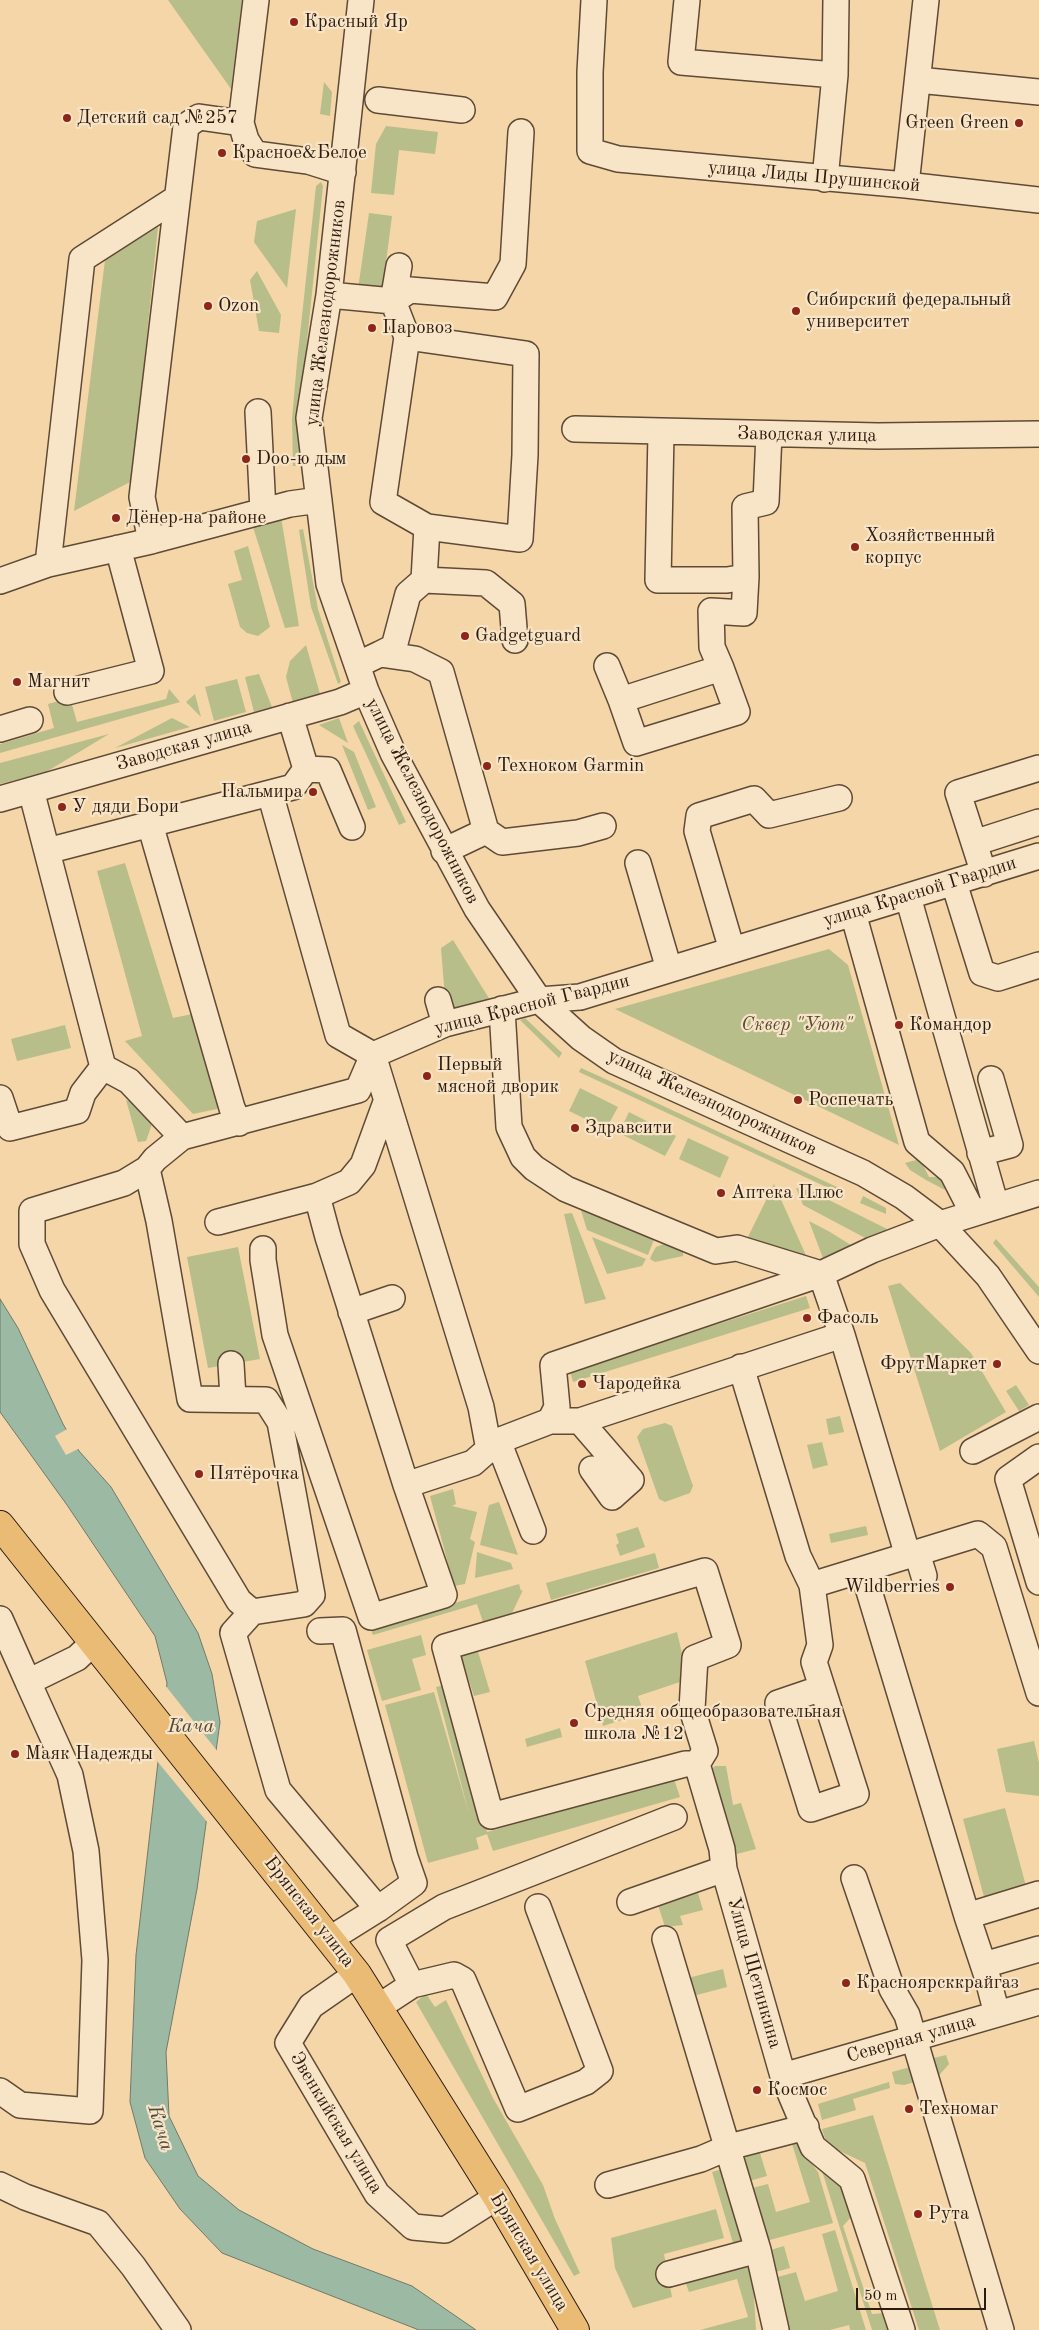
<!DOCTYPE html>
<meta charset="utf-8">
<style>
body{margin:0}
#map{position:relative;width:1039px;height:2330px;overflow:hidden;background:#f4d6a8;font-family:"Old Standard TT",serif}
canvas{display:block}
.scale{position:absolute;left:856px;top:2288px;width:130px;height:22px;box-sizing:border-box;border:2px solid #2d1b10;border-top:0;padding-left:6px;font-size:15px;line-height:18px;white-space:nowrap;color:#2d1b10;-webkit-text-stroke:4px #f8e4c6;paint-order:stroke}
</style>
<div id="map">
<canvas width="1039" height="2330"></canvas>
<div class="scale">50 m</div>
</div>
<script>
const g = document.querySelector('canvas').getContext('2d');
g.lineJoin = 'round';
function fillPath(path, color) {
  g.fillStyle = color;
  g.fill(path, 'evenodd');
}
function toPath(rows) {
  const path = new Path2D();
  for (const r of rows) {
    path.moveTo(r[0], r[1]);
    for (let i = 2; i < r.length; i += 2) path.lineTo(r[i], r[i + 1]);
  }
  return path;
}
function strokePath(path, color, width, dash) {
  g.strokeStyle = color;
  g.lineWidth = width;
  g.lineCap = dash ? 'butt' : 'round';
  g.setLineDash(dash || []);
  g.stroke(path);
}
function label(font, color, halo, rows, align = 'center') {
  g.font = font + ' "Old Standard TT",serif';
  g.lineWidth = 4.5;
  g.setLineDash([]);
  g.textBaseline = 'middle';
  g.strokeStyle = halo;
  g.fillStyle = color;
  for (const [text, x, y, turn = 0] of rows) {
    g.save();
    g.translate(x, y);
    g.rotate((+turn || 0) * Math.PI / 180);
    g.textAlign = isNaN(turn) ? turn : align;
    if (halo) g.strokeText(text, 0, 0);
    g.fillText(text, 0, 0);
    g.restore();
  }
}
fillPath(toPath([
 [168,0,242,0,231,89],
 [324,82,332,92,330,116,320,114],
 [386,126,438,132,435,154,399,150,394,195,371,193,376,144],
 [321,182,323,186,299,419,299,466,293,466,292,419,297,362,316,186],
 [296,209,287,288,254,242,257,221],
 [369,213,392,216,382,293,358,289],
 [158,227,132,481,74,511,105,260],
 [257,271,281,315,279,333,259,331,250,280],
 [281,517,299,626,285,628,253,527],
 [303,529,318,609,341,682,338,684,311,607,299,530],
 [248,546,270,627,258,636,247,633,240,627,228,584,242,580,234,551],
 [306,645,320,694,293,703,286,677,290,661],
 [259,674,272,707,254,712,245,677],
 [237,679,246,712,214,721,205,687],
 [169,689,180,702,0,753,0,744,54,728,48,704,70,698,77,722,166,699],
 [195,694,201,717,186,702],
 [172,718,190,727,115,748],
 [339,718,348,743,319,725],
 [359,721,406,822,399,825,353,726],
 [109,734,46,772,0,784,0,763],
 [342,745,354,752,376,807,368,810],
 [125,863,173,1018,197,1013,222,1100,217,1109,193,1114,125,1041,142,1036,97,871],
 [453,940,490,1000,453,1012,445,998,441,948],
 [829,949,848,965,899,1145,615,1009],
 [525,1018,562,1053,559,1058,520,1020],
 [65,1025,71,1048,17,1061,11,1039],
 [581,1068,601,1077,837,1187,835,1191,579,1072],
 [580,1088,618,1107,606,1129,569,1111],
 [126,1100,142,1105,152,1124,146,1141,138,1142],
 [629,1112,676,1136,665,1156,619,1133],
 [688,1138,729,1157,720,1178,679,1159],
 [920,1159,929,1177,944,1177,953,1191,943,1189,926,1180,910,1170,905,1163],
 [774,1184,809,1262,745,1243],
 [796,1188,811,1191,887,1229,871,1241,803,1205],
 [863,1196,886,1208,886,1214,860,1203],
 [580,1207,655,1237,648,1255,587,1230],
 [572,1213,606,1299,585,1304,564,1214],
 [809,1221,830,1232,854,1247,824,1261],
 [592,1237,646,1259,642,1266,607,1274],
 [996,1239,1039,1287,1039,1297,993,1243],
 [664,1244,683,1252,683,1256,655,1262,650,1259,652,1254,656,1247],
 [238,1247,260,1359,208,1368,187,1257],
 [900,1283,971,1353,1006,1412,940,1451,888,1286],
 [806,1296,810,1308,573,1382,570,1371],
 [1016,1385,1029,1405,1019,1411,1006,1391],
 [840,1416,844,1432,829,1435,826,1419],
 [665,1423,672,1426,693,1486,690,1493,665,1502,659,1499,637,1437,643,1429],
 [822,1442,828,1465,813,1469,807,1445],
 [453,1489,456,1504,452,1506,477,1512,470,1539,475,1542,465,1584,454,1586,430,1496],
 [499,1502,518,1555,480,1545,489,1505],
 [866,1526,868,1535,831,1543,829,1534],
 [638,1527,645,1547,620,1556,616,1545,619,1543,616,1534],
 [477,1552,511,1563,513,1569,475,1578],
 [655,1553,659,1568,551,1600,546,1583],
 [519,1584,521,1591,523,1590,512,1613,483,1622,477,1604,373,1635,370,1628],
 [677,1632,687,1675,680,1682,638,1696,644,1713,603,1726,585,1661],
 [421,1635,426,1655,412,1659,421,1690,382,1701,367,1650],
 [476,1645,490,1692,474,1696,459,1650],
 [449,1684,487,1832,674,1779,680,1797,493,1851,487,1834,476,1838,479,1849,428,1863,385,1705,434,1692,469,1814,436,1687],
 [560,1728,562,1737,527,1747,525,1739],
 [1034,1741,1039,1763,1039,1796,1006,1792,997,1749],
 [715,1766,726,1766,733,1805,741,1803,756,1849,737,1854,728,1839,709,1772],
 [1005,1808,1026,1886,984,1897,963,1819],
 [698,1893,703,1910,680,1916,683,1925,665,1927,658,1905],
 [723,1969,727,1987,693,1996,688,1978],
 [426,1994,435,2007,446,2000,493,2098,543,2185,555,2219,580,2273,574,2276,416,2002],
 [946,2055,949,2064,935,2080,930,2059],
 [914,2066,918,2081,904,2085,895,2084,892,2072],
 [889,2082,890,2088,853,2099,856,2110,822,2120,818,2104],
 [873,2115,940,2330,919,2330,865,2163,827,2145,822,2129],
 [795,2136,798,2145,818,2172,833,2223,766,2241,752,2188,768,2184,776,2212,810,2202,792,2144,760,2153,767,2176,749,2181,741,2152],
 [729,2167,749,2238,733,2243,712,2172],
 [827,2169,842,2186,853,2215,843,2226,872,2314,885,2313,890,2330,872,2330,822,2171],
 [716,2209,724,2238,664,2254,672,2297,633,2308,615,2268,611,2238],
 [835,2230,866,2330,850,2330,849,2325,830,2330,789,2330,774,2278,796,2272,805,2301,838,2291,822,2234],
 [784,2246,790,2268,772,2273,767,2251],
 [743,2261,752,2266,756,2330,700,2330,748,2317,737,2279,689,2292,686,2284,689,2276]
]), '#b8be8a');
const water = toPath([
 [0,1299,18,1328,63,1424,79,1451,111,1487,198,1633,212,1674,220,1722,197,1889,166,2052,169,2116,198,2176,239,2210,313,2249,412,2286,476,2330,419,2330,222,2253,180,2209,145,2158,130,2102,136,1955,167,1683,155,1636,67,1505,0,1412,0,1299]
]);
fillPath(water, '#9cb9a4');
strokePath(water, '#707a69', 1);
fillPath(toPath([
 [69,1428,80,1448,66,1455,55,1436],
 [165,1685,218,1752,208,1823,157,1761]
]), '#f4d6a8');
const minor = toPath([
 [256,0,241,123,246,140,255,154,308,161,343,172],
 [361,0,329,295,309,418,329,584,366,691,393,753,477,909,539,1000,581,1038,614,1061,863,1173,904,1197,940,1224,988,1276,1039,1351],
 [594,0,590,72,590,151,618,159,906,185,1039,200],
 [687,0,681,62,835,75],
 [918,80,1039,92],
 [378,100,462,110],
 [825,179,835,75,836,0],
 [906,185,926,0],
 [399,266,393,301,407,337,383,502,427,527,520,539,525,455,526,354,407,337],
 [329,295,393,301,410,290,495,297,513,264,521,132],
 [258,412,263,511],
 [575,429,878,436,1039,434],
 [661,433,658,580,727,580,746,577],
 [151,541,142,497,186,126,199,117,241,123],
 [48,564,82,259,177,198],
 [424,580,427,527],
 [0,581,48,564,151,541,290,504,319,500],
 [380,654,394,647,408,594,424,580,486,583,512,604,515,640],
 [357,665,380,654,415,659,441,672,486,831],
 [607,666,621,700],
 [721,668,621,700,636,743,737,712,721,668,712,647,711,611,744,613,746,577,745,507,766,502,769,434],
 [67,692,151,671,118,548],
 [290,716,306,769],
 [0,729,30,720],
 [306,769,328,770,352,827],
 [31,790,103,1067,129,1081,182,1137],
 [270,793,338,1035,373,1055,481,1407,489,1450],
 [0,799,340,702,366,691],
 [150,824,232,1108,239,1123],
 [974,843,1039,822],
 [47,851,293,787,306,769],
 [444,851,486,831,502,842,578,833,603,826],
 [638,863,669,969],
 [984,874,958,793,1039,768],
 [954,883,982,973,998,978,1039,965],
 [908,897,996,1206],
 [853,913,917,1142,952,1172,973,1213],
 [732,950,697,831,699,816,754,799,769,815,839,798],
 [438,1000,445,1024],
 [502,1009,509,1127,523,1157,534,1168,566,1189,716,1251,737,1248,821,1274,842,1335,908,1556],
 [0,1098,10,1128,77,1111,83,1093,103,1067],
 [980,1153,1010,1145,991,1079],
 [147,1169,159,1221,190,1399,266,1400,280,1422,312,1595,304,1604,252,1612,239,1601,52,1290,32,1244,32,1211,124,1183,147,1169,155,1159,182,1137,358,1090,373,1055,445,1024,539,1000,580,997,1039,856],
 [218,1222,317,1196,349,1182,363,1165,386,1102],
 [263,1249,263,1260,275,1335,371,1617,444,1595,406,1485,328,1237,317,1196],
 [351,1312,392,1298],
 [231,1364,233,1398],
 [741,1367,798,1556,812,1585,820,1645,814,1662,856,1794,811,1809,778,1703,822,1688],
 [550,1421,557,1407,553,1365,821,1274,872,1250,940,1224,1039,1193],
 [580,1421,631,1480,612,1497,592,1469],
 [498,1441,533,1531],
 [973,1451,1039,1417],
 [1039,1457,1008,1479,1039,1582],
 [406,1485,473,1463,498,1441,550,1421,580,1421,842,1335],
 [917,1553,924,1576],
 [863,1571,967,1916,987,1976,997,2014],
 [812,1585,978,1534,994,1547,1039,1693],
 [252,1612,233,1633,278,1790,378,1909],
 [0,1619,28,1682],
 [320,1631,343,1630,405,1857,414,1883,378,1909,330,1939],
 [697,1764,705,1751,692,1709,695,1658,728,1645,705,1571,445,1647,491,1816,685,1764,697,1764,722,1849,724,1869,783,2076,813,2147,852,2179,902,2330],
 [854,1878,892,1989,907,2015,1001,2330],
 [630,1902,724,1869],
 [967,1916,1039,1894],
 [665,1939,758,2250,776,2330],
 [984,1965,1039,1949],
 [357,1974,311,2006,288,2043,377,2194,413,2227,445,2230,497,2197],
 [412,1985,389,1940,444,1907,674,1817],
 [380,2006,412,1985,454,1975,463,1980,518,2109,586,2082,600,2071,538,1907],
 [783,2076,1039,2002],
 [0,2091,20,2105,90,2111,95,1960,86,1851,70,1775,28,1682,77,1658,93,1643],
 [0,2185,25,2197,98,2223,133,2266,178,2330],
 [608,2185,701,2159,729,2147,806,2127],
 [669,2274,758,2250]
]);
const highway = toPath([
 [0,1525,357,1974,497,2197,575,2330]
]);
strokePath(minor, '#5f4a36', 28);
strokePath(highway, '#2d1b10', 30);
strokePath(minor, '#f8e4c6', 25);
strokePath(highway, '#eabb74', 28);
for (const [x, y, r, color] of [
 [294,22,5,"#8f2418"],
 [67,118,5,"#8f2418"],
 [1019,123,5,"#8f2418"],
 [222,153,5,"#8f2418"],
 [208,306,5,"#8f2418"],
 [796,311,5,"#8f2418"],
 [372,328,5,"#8f2418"],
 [246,459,5,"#8f2418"],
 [116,518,5,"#8f2418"],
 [855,547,5,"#8f2418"],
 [465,636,5,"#8f2418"],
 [17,682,5,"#8f2418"],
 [487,766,5,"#8f2418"],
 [313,792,5,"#8f2418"],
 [62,807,5,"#8f2418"],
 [899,1025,5,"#8f2418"],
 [427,1076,5,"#8f2418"],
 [798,1100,5,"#8f2418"],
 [575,1128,5,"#8f2418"],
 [721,1193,5,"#8f2418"],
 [807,1318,5,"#8f2418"],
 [997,1364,5,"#8f2418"],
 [582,1384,5,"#8f2418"],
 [199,1474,5,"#8f2418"],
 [950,1587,5,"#8f2418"],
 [574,1723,5,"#8f2418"],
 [15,1754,5,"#8f2418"],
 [846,1983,5,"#8f2418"],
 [757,2090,5,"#8f2418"],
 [909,2109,5,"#8f2418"],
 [918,2214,5,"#8f2418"]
]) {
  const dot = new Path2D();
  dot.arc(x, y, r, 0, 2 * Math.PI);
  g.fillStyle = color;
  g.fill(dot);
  strokePath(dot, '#f8e4c6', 2);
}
label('19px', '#2d1b10', '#f8e4c6', [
 ["Красный Яр",304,22],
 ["Детский сад №257",77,118],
 ["Green Green",1009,123,"right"],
 ["Красное&Белое",232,153],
 ["Сибирский федеральный",806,300],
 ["университет",806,322],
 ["Ozon",218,306],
 ["Паровоз",382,328],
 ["Doo-ю дым",256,459],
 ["Дёнер на районе",126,518],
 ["Хозяйственный",865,536],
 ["корпус",865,558],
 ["Gadgetguard",475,636],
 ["Магнит",27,682],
 ["Техноком Garmin",497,766],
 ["Пальмира",303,792,"right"],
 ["У дяди Бори",72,807],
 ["Командор",909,1025],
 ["Первый",437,1065],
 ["мясной дворик",437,1087],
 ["Роспечать",808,1100],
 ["Здравсити",585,1128],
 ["Аптека Плюс",731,1193],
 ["Фасоль",817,1318],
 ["ФрутМаркет",987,1364,"right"],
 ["Чародейка",592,1384],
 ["Пятёрочка",209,1474],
 ["Wildberries",940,1587,"right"],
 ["Средняя общеобразовательная",584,1712],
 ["школа №12",584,1734],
 ["Маяк Надежды",25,1754],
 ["Красноярсккрайгаз",856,1983],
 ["Космос",767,2090],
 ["Техномаг",919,2109],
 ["Рута",928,2214]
], 'left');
label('19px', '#2d1b10', '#f8e4c6', [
 ["улица Лиды Прушинской",814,177,5],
 ["улица Железнодорожников",326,313,-83],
 ["Заводская улица",807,435,1],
 ["Заводская улица",184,746,-16],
 ["улица Железнодорожников",422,801,63],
 ["улица Красной Гвардии",920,892,-17],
 ["улица Красной Гвардии",532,1005,-14],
 ["улица Железнодорожников",712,1103,25],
 ["Брянская улица",309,1912,52],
 ["Улица Щетинкина",754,1973,74],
 ["Северная улица",911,2039,-16],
 ["Эвенкийская улица",336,2123,59],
 ["Брянская улица",529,2252,59]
]);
label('italic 19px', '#574c35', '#f8e4c6', [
 ["Сквер \"Уют\"",797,1025]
]);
label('italic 20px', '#4e4a3c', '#f8e4c6', [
 ["Кача",191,1727],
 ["Кача",160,2128,73]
]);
</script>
